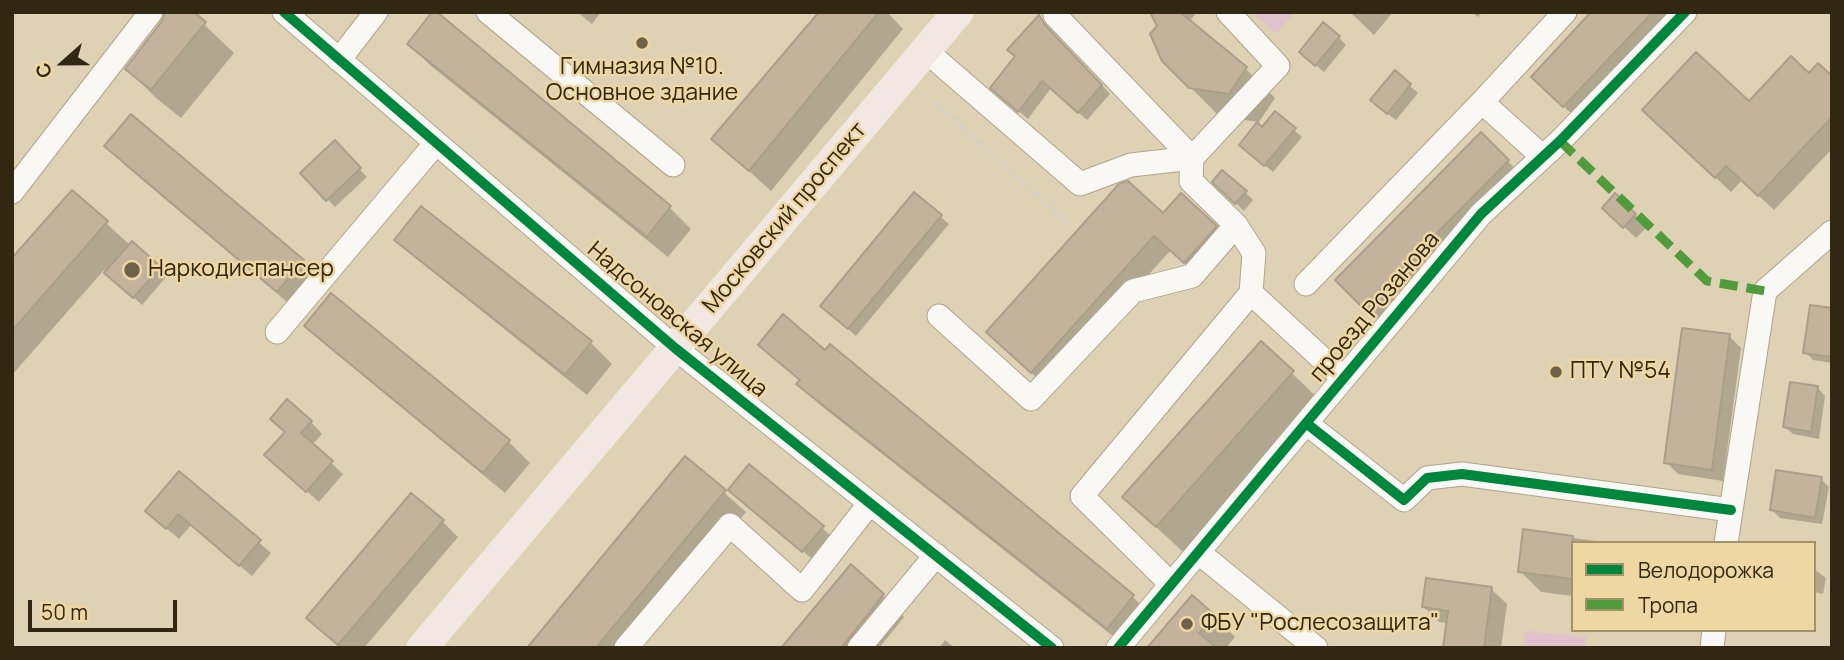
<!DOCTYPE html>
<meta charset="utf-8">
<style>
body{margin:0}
#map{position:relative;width:1844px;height:660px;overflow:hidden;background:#ded1b4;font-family:Manrope,sans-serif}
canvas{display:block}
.frame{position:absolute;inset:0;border:14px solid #312713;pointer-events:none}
.legend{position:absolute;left:1571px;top:541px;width:245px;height:91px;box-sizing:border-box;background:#efd7a3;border:2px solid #a39169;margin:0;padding:9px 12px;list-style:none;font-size:21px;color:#312713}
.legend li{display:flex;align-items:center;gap:14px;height:35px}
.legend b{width:35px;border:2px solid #a39169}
.north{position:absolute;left:28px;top:28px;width:70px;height:70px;-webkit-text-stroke:5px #efd7a3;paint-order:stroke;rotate:249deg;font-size:19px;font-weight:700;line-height:28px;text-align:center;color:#312713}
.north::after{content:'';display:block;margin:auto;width:24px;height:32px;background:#312713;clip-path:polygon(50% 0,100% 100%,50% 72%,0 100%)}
.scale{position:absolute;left:28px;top:600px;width:149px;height:32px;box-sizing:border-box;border:4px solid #312713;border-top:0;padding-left:9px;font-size:21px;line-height:24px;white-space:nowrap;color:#312713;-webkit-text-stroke:5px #efd7a3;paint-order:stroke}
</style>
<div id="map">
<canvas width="1844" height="660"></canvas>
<div class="frame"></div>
<ul class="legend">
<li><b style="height:9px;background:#00873e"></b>Велодорожка</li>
<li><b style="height:9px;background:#509c3d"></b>Тропа</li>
</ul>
<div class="north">С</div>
<div class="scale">50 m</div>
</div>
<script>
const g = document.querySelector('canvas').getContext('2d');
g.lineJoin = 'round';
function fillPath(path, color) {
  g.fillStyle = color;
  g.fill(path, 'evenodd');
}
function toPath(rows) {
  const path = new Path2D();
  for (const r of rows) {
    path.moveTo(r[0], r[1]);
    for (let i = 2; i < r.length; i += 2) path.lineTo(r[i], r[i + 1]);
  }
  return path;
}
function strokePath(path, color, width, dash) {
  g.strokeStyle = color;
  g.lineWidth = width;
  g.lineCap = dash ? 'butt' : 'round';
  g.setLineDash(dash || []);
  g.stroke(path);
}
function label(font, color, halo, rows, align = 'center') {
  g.font = font + ' Manrope,sans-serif';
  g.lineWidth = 5;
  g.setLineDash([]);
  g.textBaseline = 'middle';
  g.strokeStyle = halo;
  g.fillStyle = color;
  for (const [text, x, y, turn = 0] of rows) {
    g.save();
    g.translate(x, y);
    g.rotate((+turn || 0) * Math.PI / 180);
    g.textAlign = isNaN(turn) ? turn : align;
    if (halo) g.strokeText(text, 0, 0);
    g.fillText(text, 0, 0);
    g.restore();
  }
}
fillPath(toPath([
 [1252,12,1295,12,1276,34],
 [1525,631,1586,637,1585,648,1523,648]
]), '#e0c2ce');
fillPath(toPath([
 [191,12,234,53,181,118,156,98,127,69],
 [577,12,601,12,592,24],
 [822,12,887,12,903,29,771,191,714,139],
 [1153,12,1197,12,1189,22,1246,69,1275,98,1259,122,1220,117,1163,60,1159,26],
 [1354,12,1393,12,1374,35,1352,14],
 [1472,12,1482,12,1478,17],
 [1593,12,1694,12,1585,127,1554,97],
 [1039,17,1110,94,1087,120,1051,88,1028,119,1001,96,1017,57],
 [1338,37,1346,45,1324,72,1309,59],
 [409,44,670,208,691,229,668,257,430,65],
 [1395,73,1418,93,1396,120,1380,108],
 [1809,75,1832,78,1832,149,1774,210,1742,180,1731,192,1660,125,1749,104],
 [1263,129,1294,130,1302,137,1273,172,1249,152],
 [1481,135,1529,182,1385,327,1338,280],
 [335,143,367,177,335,207,303,173],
 [107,146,303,261,324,282,299,312,127,167],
 [1214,182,1245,192,1253,200,1244,211],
 [72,192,130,245,167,276,142,305,104,270,12,375,12,261],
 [915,195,949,224,856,336,830,313],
 [1615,196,1647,227,1636,238,1604,208],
 [422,208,591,343,612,364,587,395,418,260,397,239],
 [1163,215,1215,227,1231,242,1200,277,1171,250,1047,387,1003,347],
 [331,295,509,442,530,463,505,493,327,346,306,326],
 [1832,310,1832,363,1813,360,1805,352],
 [1729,336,1741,348,1723,481,1678,474,1666,462],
 [1261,344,1319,399,1183,552,1124,497],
 [760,345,826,352,830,347,1133,597,1153,617,1128,648,819,404,799,384,801,382],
 [1818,388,1825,396,1819,439,1793,434,1785,427],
 [311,422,322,434,312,445,343,474,319,502,279,467,286,433],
 [685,458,746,512,634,648,530,648],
 [179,473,271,553,252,576,191,525,179,539,159,522],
 [1821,479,1829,487,1822,524,1780,518,1772,510],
 [738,497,822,528,830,535,811,558],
 [442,521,458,537,364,648,341,648,324,633],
 [1525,531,1610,543,1573,543,1573,596,1541,592,1520,571],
 [1814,569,1826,578,1823,594,1814,592],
 [1491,589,1507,604,1501,648,1445,648,1448,623,1439,622,1424,607],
 [883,596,904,617,879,648,784,648],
 [1214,616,1235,637,1226,648,1159,648],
 [945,640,955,648,939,648]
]), '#0003');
const building = toPath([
 [165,12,194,12,206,22,151,90,125,69,162,21,165,12],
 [432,12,437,12,671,206,647,237,407,44,432,12],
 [819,12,879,12,749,171,711,139,819,12],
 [1150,12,1180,12,1247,67,1229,94,1189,88,1162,61,1150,34,1157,26,1150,12],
 [1591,12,1653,12,1563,107,1531,77,1591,12],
 [1039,15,1045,25,1102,85,1078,113,1042,81,1018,112,990,88,1015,56,1007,50,1039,15],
 [1323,22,1340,36,1315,66,1299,52,1323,22],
 [1696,52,1749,101,1791,56,1809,73,1818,63,1832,76,1832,117,1758,196,1726,166,1715,178,1642,110,1696,52],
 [1395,70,1411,84,1387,114,1370,100,1395,70],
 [1275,111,1296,128,1264,166,1239,145,1257,122,1262,127,1275,111],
 [131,114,304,260,277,292,104,146,131,114],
 [1481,132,1509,160,1363,308,1335,280,1481,132],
 [335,140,361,168,326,201,300,173,335,140],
 [1222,170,1247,191,1235,204,1212,182,1222,170],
 [1128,181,1163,213,1181,193,1217,226,1184,263,1154,236,1031,373,986,332,1119,184,1128,181],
 [72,190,108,221,12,331,12,258,72,190],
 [914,192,942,215,848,329,820,306,914,192],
 [1615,193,1636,214,1623,228,1602,208,1615,193],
 [421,206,592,341,565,375,394,240,421,206],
 [132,241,161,267,133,298,104,273,132,241],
 [331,293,510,440,483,473,304,326,331,293],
 [1810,305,1832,308,1832,357,1803,353,1810,305],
 [783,314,825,350,830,344,1134,595,1107,629,796,384,800,380,758,345,783,314],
 [1682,328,1730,334,1712,470,1664,463,1682,328],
 [1261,341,1294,371,1156,527,1122,497,1261,341],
 [1790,382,1818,386,1811,432,1783,427,1790,382],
 [287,399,312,421,301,433,333,461,306,492,264,455,285,432,270,419,287,399],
 [685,456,726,490,596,648,527,648,685,456],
 [749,464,824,526,802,552,728,490,749,464],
 [1776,470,1822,477,1815,518,1770,510,1776,470],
 [179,471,261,540,239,566,178,514,166,529,145,511,179,471],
 [411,493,444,520,338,645,306,618,411,493],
 [1523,529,1573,536,1573,579,1518,572,1523,529],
 [851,564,884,594,841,648,781,648,851,564],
 [1426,578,1492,587,1484,648,1443,648,1448,611,1422,607,1426,578],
 [1192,595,1215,615,1199,633,1217,648,1147,648,1192,595]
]);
fillPath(building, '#c3b39c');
strokePath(building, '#ab9e8a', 2);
const minor = toPath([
 [284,12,675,348,1052,648],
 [488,12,673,165],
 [1057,12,1055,15,1192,158,1191,181,1236,225,1254,253,1251,293],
 [926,51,1080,184,1131,165,1192,158,1278,66,1228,12],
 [339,60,376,12],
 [1482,102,1565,12],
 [12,192,151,12],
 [1306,284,1482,102,1543,157],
 [939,316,1031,399,1133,291,1192,276,1236,225],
 [277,332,436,143],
 [1306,423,1404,500,1427,478,1462,474,1731,510],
 [1726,543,1765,291,1832,232],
 [1198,552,1316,648],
 [1171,584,1082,496,1251,293,1343,378],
 [626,648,730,525,802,590,870,503],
 [859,648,936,555],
 [1118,648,1481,214,1560,141,1685,12],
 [1712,648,1714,630]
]);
const major = toPath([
 [422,648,958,12]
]);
strokePath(minor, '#afa58e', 25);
strokePath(major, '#f0eadd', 31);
strokePath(toPath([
 [934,101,1067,222]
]), '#d6d1c8', 3.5, [5, 3.5]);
strokePath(minor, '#faf8f4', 23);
strokePath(major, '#f2e7e2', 28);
strokePath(toPath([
 [1560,141,1707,281,1765,291]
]), '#509c3d', 9, [18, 9]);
strokePath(toPath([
 [284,12,675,348,1052,648],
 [1306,423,1404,500,1427,478,1462,474,1731,510],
 [1118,648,1481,214,1560,141,1685,12]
]), '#00873e', 10);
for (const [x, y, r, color] of [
 [642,43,7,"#6e624b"],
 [132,270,9,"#6e624b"],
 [1556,372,7,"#6e624b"],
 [1187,624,7,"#6e624b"]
]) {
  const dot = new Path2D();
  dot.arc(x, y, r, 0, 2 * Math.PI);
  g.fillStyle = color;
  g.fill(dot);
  strokePath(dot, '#efd7a3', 2.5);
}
label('23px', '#312713', '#efd7a3', [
 ["Гимназия №10.",642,68,"center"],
 ["Основное здание",642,94,"center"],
 ["Наркодиспансер",148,270],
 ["ПТУ №54",1570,372],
 ["ФБУ \"Рослесозащита\"",1201,624]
], 'left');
label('23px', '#312713', '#efd7a3', [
 ["Московский проспект",785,218,-50],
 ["проезд Розанова",1375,307,-50],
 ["Надсоновская улица",677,320,40]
]);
</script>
